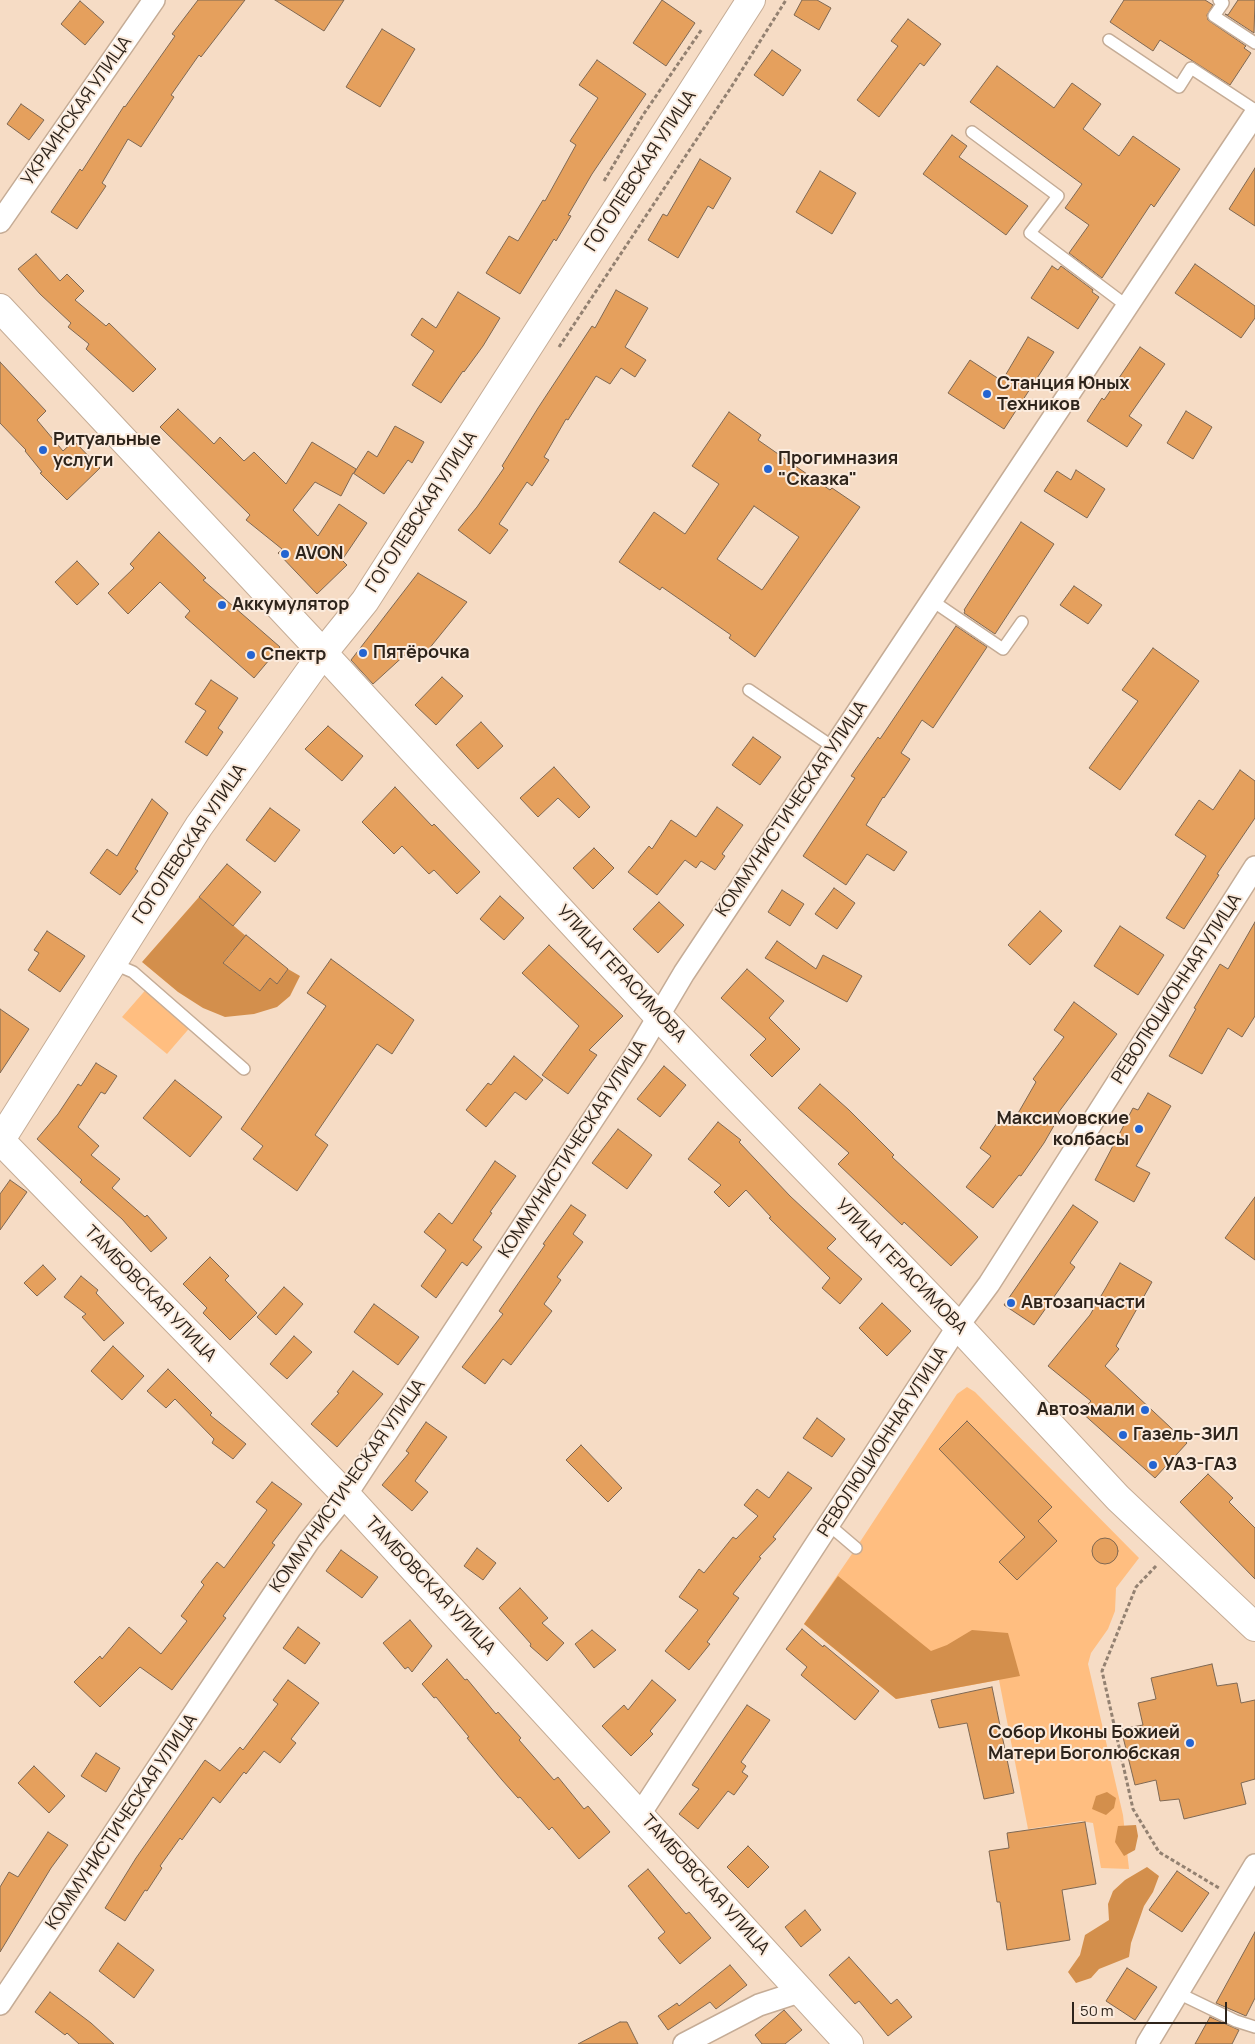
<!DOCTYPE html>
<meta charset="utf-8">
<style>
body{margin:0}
#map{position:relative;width:1255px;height:2044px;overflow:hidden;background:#f6dcc5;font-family:Manrope,sans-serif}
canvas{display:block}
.scale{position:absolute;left:1072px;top:2002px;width:155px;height:22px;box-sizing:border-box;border:2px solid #2e241b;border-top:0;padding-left:6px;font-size:15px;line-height:18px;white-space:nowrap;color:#2e241b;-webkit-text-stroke:4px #fbebdd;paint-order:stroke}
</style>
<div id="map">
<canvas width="1255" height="2044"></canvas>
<div class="scale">50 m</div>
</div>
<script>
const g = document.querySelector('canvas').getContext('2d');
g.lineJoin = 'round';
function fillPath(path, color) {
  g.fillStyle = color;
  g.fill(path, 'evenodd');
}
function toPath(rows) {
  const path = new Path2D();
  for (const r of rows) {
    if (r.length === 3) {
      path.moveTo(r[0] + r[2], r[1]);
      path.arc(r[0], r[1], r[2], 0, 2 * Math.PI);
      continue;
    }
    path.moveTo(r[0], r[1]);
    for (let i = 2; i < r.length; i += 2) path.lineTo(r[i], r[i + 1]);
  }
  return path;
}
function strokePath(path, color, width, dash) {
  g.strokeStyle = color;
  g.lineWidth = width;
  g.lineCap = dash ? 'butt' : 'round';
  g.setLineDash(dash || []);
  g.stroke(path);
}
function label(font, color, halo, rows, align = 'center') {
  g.font = font + ' Manrope,sans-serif';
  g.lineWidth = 4;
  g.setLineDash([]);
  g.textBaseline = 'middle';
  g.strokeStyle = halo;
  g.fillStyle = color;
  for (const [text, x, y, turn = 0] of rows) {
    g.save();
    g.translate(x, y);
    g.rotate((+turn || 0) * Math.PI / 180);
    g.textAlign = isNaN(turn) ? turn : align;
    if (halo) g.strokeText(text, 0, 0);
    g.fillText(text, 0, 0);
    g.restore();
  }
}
fillPath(toPath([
 [149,986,193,1024,167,1054,122,1017],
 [967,1387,975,1392,1139,1558,1116,1588,1115,1611,1108,1629,1091,1653,1088,1664,1123,1815,1129,1869,1101,1868,1093,1823,1081,1821,1028,1829,999,1680,896,1699,804,1624,856,1548,957,1394]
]), '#ffbe80');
fillPath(toPath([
 [199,897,252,941,241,956,233,950,223,963,260,991,270,978,277,984,288,969,300,976,290,996,277,1007,254,1014,225,1017,203,1008,178,992,142,962],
 [838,1576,931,1651,947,1645,972,1630,1008,1633,1020,1676,896,1699,804,1624],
 [1107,1792,1116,1798,1114,1808,1106,1815,1092,1809,1096,1796],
 [1136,1825,1138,1836,1135,1850,1124,1856,1115,1842,1118,1826],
 [1147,1867,1159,1876,1153,1892,1144,1906,1131,1943,1129,1957,1099,1969,1091,1978,1076,1983,1068,1972,1080,1955,1085,1935,1109,1920,1108,1904,1113,1891,1125,1880]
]), '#d38f4c');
const building = toPath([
 [198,0,245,0,201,57,199,55,171,95,174,97,141,147,128,139,102,183,106,186,77,229,51,212,80,169,82,171,124,106,125,107,175,36,172,34,198,0],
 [275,0,344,0,324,31,275,0],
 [662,0,695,23,666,66,633,43,662,0],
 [802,0,817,0,831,8,819,30,794,15,802,0],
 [1124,0,1205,0,1213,5,1207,15,1208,20,1246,46,1244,48,1251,53,1230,85,1160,40,1153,51,1110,22,1124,0],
 [1238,0,1255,0,1254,33,1225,14,1228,15,1238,0],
 [80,1,104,22,85,45,61,24,80,1],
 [908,19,941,44,924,66,920,63,879,117,857,100,898,46,891,41,908,19],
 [382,29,415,49,380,107,346,87,382,29],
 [772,50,801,70,783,96,754,75,772,50],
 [597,60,646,94,592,174,568,215,571,216,556,241,554,239,520,294,486,273,509,236,518,241,543,200,545,201,576,145,570,141,598,98,579,85,597,60],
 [997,66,1054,108,1072,83,1101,104,1083,129,1119,156,1133,136,1180,169,1154,207,1151,204,1102,278,1069,253,1089,225,1065,208,1082,184,970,102,997,66],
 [21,104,44,120,29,140,7,124,21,104],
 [952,135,967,146,959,157,1028,206,1006,235,923,174,952,135],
 [700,159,731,178,713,209,708,206,678,258,648,240,663,214,667,216,700,159],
 [1255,168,1255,226,1229,209,1255,168],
 [820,171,856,193,832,234,796,212,820,171],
 [36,254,60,281,67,274,84,291,75,300,106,326,109,323,156,369,133,392,86,349,89,344,68,327,71,323,40,294,18,269,36,254],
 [1195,264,1255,306,1255,318,1241,338,1175,293,1195,264],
 [1052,266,1058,270,1061,266,1093,290,1092,292,1099,297,1078,329,1031,298,1052,266],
 [616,290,648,308,625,347,646,360,635,377,621,368,610,384,596,376,568,420,566,419,544,457,549,460,532,486,527,482,499,524,508,530,490,554,458,530,477,507,504,468,502,466,538,408,592,326,595,328,616,290],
 [458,292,500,318,483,346,464,372,463,371,441,403,412,385,434,351,411,335,422,318,436,328,458,292],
 [1028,337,1054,352,1004,429,948,393,970,360,1002,381,1028,337],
 [1140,347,1165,364,1129,416,1142,425,1127,447,1087,421,1102,398,1104,400,1140,347],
 [0,362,46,411,37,420,63,451,74,441,100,468,67,500,40,473,42,472,25,451,26,450,0,423,0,362],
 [178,409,214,444,220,437,244,461,254,452,286,484,312,442,356,469,354,473,368,451,377,457,395,426,424,442,412,463,408,460,384,494,353,473,341,496,315,482,293,510,318,536,339,504,367,523,342,560,347,565,317,594,278,553,282,549,246,520,250,515,160,427,178,409],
 [1186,411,1212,427,1193,459,1167,443,1186,411],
 [729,412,761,435,758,440,830,490,832,488,860,507,755,657,729,638,731,635,662,587,660,590,619,562,654,512,685,534,719,484,692,466,729,412],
 [754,506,799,537,762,590,717,559,754,506],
 [1076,470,1105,489,1087,518,1044,491,1057,471,1071,480,1076,470],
 [1021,522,1054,544,995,634,964,613,965,611,964,610,1021,522],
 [159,532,206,578,203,580,280,647,254,678,185,617,190,611,160,582,128,614,108,593,134,568,130,564,159,532],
 [77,561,99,584,77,605,55,582,77,561],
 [418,573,467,602,428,650,408,652,373,684,351,660,418,573],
 [1074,586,1102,605,1088,624,1060,605,1074,586],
 [956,626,987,647,933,728,922,720,901,753,910,759,884,798,883,797,866,825,907,852,894,871,867,854,846,885,803,856,855,778,851,776,878,737,880,739,956,626],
 [1153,648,1199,681,1120,790,1089,768,1138,701,1122,690,1153,648],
 [442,677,463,696,436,725,415,705,442,677],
 [211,680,238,698,218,728,223,732,207,756,185,742,206,711,195,704,211,680],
 [481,722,503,746,478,769,456,745,481,722],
 [328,726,363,756,342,781,305,749,328,726],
 [753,737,781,757,760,785,732,765,753,737],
 [554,767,590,807,579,818,558,798,538,817,520,798,554,767],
 [1240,770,1255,781,1255,818,1217,874,1219,875,1184,929,1166,918,1206,856,1175,835,1199,800,1213,810,1240,770],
 [395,787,432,826,434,824,480,872,457,894,434,870,429,874,402,846,394,854,362,822,395,787],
 [152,799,168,813,135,869,138,871,120,895,90,873,107,849,117,856,152,799],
 [717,807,743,825,722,854,725,856,715,870,701,861,696,868,685,860,657,895,628,872,649,846,652,849,671,820,696,837,717,807],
 [270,808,300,830,275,862,246,840,270,808],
 [594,848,614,868,593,889,573,868,594,848],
 [227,864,261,892,233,926,199,897,227,864],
 [834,888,855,903,837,929,815,914,834,888],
 [782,890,804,904,790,926,768,912,782,890],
 [500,896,524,918,504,940,480,919,500,896],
 [659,902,684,925,658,953,633,929,659,902],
 [1040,911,1062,931,1030,965,1008,945,1040,911],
 [1255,922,1255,1016,1242,1037,1228,1028,1202,1074,1169,1056,1196,1009,1194,1008,1220,964,1228,969,1255,922],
 [1120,926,1164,955,1138,995,1094,966,1120,926],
 [47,931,85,956,60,992,28,970,39,953,34,950,47,931],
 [246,935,288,969,277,984,270,978,260,991,223,963,246,935],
 [777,941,816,969,823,955,862,976,847,1002,765,958,777,941],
 [549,945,623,1016,589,1050,597,1055,568,1094,542,1075,579,1026,522,973,549,945],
 [331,959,414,1020,392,1054,377,1044,315,1135,328,1145,297,1191,253,1159,263,1146,241,1129,326,1006,307,993,331,959],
 [747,969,784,1001,769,1018,800,1049,772,1077,750,1055,766,1039,721,998,747,969],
 [1074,1002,1117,1034,1058,1113,1060,1115,1044,1143,1021,1176,1019,1175,993,1208,966,1187,991,1156,980,1148,1003,1114,1013,1122,1036,1082,1033,1079,1064,1037,1054,1030,1074,1002],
 [0,1009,29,1029,0,1073,0,1009],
 [514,1056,543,1080,526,1100,515,1092,486,1127,466,1110,488,1083,491,1085,514,1056],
 [96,1063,117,1076,105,1094,101,1092,78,1127,99,1146,91,1155,120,1179,112,1188,145,1217,147,1215,167,1238,151,1252,122,1219,80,1182,82,1180,37,1139,58,1114,78,1084,81,1086,96,1063],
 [664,1066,686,1085,660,1117,637,1099,664,1066],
 [175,1080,222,1117,190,1157,143,1118,175,1080],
 [820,1084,849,1110,894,1155,892,1157,978,1237,951,1266,904,1222,902,1225,838,1164,849,1153,798,1108,820,1084],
 [1148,1093,1171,1106,1136,1166,1150,1173,1134,1202,1095,1180,1133,1108,1138,1110,1148,1093],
 [718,1122,741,1140,739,1142,790,1196,836,1239,827,1248,862,1279,840,1304,822,1288,830,1278,769,1218,771,1217,746,1190,729,1207,714,1192,721,1185,688,1159,718,1122],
 [618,1129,652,1155,627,1189,592,1163,618,1129],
 [495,1161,516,1176,490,1212,492,1213,473,1240,482,1247,467,1266,462,1262,436,1298,421,1286,446,1250,424,1232,439,1213,452,1224,495,1161],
 [10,1180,27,1192,0,1230,0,1194,10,1180],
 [1255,1197,1255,1260,1225,1238,1255,1197],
 [571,1205,586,1215,573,1234,583,1242,557,1277,561,1280,544,1304,552,1311,511,1365,503,1359,485,1384,462,1367,503,1314,499,1311,545,1245,543,1244,571,1205],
 [1073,1205,1098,1222,1070,1263,1075,1267,1034,1325,1004,1305,1073,1205],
 [210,1257,229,1276,225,1280,257,1313,230,1340,203,1313,207,1308,183,1284,210,1257],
 [1120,1263,1152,1282,1116,1346,1119,1349,1105,1366,1187,1443,1155,1478,1081,1412,1091,1401,1048,1366,1090,1315,1120,1263],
 [43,1265,56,1279,37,1296,24,1283,43,1265],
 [81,1276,98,1290,96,1293,124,1323,104,1341,82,1317,86,1314,64,1297,81,1276],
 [284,1287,303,1304,276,1335,257,1317,284,1287],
 [882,1303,911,1331,887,1356,859,1328,882,1303],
 [374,1304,419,1337,398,1365,354,1332,374,1304],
 [294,1336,312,1352,287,1379,270,1364,294,1336],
 [113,1346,144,1376,122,1400,91,1371,113,1346],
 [168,1369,212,1413,210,1415,246,1444,233,1459,212,1443,214,1439,175,1399,166,1408,147,1391,168,1369],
 [353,1371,383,1394,337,1447,311,1424,339,1393,337,1392,353,1371],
 [817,1418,845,1439,832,1457,803,1438,817,1418],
 [967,1421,1052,1507,1038,1521,1057,1541,1017,1580,999,1562,1025,1537,939,1449,967,1421],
 [426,1422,447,1437,415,1481,428,1492,412,1511,382,1485,409,1453,406,1451,426,1422],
 [581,1445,622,1488,608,1502,566,1460,581,1445],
 [788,1472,812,1488,773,1537,776,1539,759,1557,761,1558,733,1594,739,1598,707,1642,710,1644,689,1670,665,1651,698,1610,679,1597,699,1569,704,1573,733,1537,736,1539,758,1516,744,1505,757,1489,769,1498,788,1472],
 [1208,1474,1233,1498,1229,1502,1255,1528,1255,1579,1180,1502,1208,1474],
 [272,1482,302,1504,272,1543,275,1545,223,1616,226,1618,172,1690,140,1667,100,1707,74,1682,100,1656,102,1659,129,1627,161,1654,187,1621,181,1616,204,1585,201,1582,217,1562,224,1568,267,1510,256,1502,272,1482],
 [1105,1551,13],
 [477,1548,496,1563,483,1580,464,1566,477,1548],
 [341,1550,378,1577,362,1598,326,1571,341,1550],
 [520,1588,548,1618,542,1623,564,1643,547,1661,530,1646,531,1644,499,1608,520,1588],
 [410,1620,432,1646,412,1672,408,1667,405,1669,383,1643,410,1620],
 [298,1627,320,1643,305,1664,283,1648,298,1627],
 [802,1629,823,1647,824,1645,879,1691,855,1720,801,1675,807,1667,786,1649,802,1629],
 [592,1630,616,1650,594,1668,575,1644,592,1630],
 [447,1659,465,1680,467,1679,496,1714,498,1712,521,1738,519,1740,554,1780,558,1777,584,1809,588,1806,610,1832,579,1859,552,1827,549,1830,520,1797,518,1798,502,1780,467,1738,469,1737,436,1697,434,1698,422,1684,447,1659],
 [1212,1664,1217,1686,1237,1683,1241,1703,1255,1700,1255,1779,1241,1783,1246,1804,1184,1819,1179,1799,1160,1801,1156,1780,1135,1785,1121,1729,1143,1725,1138,1703,1156,1699,1151,1678,1212,1664],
 [288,1680,319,1703,291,1739,296,1743,280,1763,264,1751,246,1774,244,1772,220,1803,213,1797,182,1840,180,1838,160,1866,162,1868,147,1891,145,1890,125,1921,105,1908,136,1858,205,1760,220,1771,240,1747,243,1750,278,1704,273,1700,288,1680],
 [652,1680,676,1700,650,1731,653,1734,631,1756,602,1726,624,1705,628,1710,652,1680],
 [992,1687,1014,1793,984,1799,967,1723,939,1728,931,1700,992,1687],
 [747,1705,770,1720,741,1762,746,1766,742,1772,748,1776,734,1795,728,1791,698,1829,679,1814,699,1789,692,1785,747,1705],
 [96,1753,120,1768,106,1792,81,1776,96,1753],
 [34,1766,65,1796,49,1813,18,1783,34,1766],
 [1085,1822,1096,1884,1062,1890,1070,1940,1007,1950,1000,1902,997,1902,989,1851,1009,1848,1007,1833,1085,1822],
 [48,1832,68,1845,51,1868,0,1952,0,1887,9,1872,18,1877,48,1832],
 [748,1846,769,1867,748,1888,727,1867,748,1846],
 [648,1869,686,1914,689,1912,711,1938,680,1964,658,1938,665,1932,628,1886,648,1869],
 [1177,1871,1209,1893,1182,1932,1149,1910,1177,1871],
 [805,1910,821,1930,801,1947,785,1927,805,1910],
 [1255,1932,1255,1998,1246,2016,1216,2003,1255,1932],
 [118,1943,154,1970,134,1998,99,1971,118,1943],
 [849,1957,891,2004,897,1999,912,2017,888,2036,859,2001,855,2004,829,1975,849,1957],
 [730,1965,747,1985,716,2009,710,2002,668,2030,658,2016,677,2003,679,2006,730,1965],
 [1127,1968,1157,1987,1135,2020,1106,2001,1127,1968],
 [50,1992,91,2023,114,2044,79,2044,67,2033,65,2035,35,2012,50,1992],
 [784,2010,802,2030,785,2044,762,2044,755,2035,784,2010],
 [1210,2017,1239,2030,1232,2044,1195,2044,1210,2017],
 [620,2022,627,2022,638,2044,578,2044,620,2022]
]);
fillPath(building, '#e5a05d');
strokePath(building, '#7f6853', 1);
const lane = toPath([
 [1219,0,1223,3,1214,16,1255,43],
 [1109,40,1179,87,1191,68,1255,110],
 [972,132,1058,196,1030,233,1127,306],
 [931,600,1003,649,1022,622],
 [749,690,833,747],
 [112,963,133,972,244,1069],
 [829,1525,856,1548],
 [1178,1993,1236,2021,1255,2027]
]);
const street = toPath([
 [0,222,154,0],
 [640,1814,958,1326,989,1284,1255,867],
 [0,2004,309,1541,346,1495,636,1054,684,973,1255,114],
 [684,2044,759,2005,802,1991],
 [1147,2044,1255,1865]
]);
const secondary = toPath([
 [0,1141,199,826,323,653,365,601,751,0]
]);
const primary = toPath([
 [0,308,323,653,659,1017,958,1326,1118,1498,1255,1627],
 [0,1140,346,1495,849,2044]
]);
strokePath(lane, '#c5ac96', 14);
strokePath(street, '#c5ac96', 24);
strokePath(secondary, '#c5ac96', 30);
strokePath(primary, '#c5ac96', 30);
strokePath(toPath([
 [604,181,643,115,702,29],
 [559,347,730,89,786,0],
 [1156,1566,1136,1587,1102,1671,1133,1809,1159,1852,1219,1888]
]), '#938171', 3, [4, 2.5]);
strokePath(lane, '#fff', 11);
strokePath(street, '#fff', 21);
strokePath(secondary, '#fff', 28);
strokePath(primary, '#fff', 28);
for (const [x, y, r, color] of [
 [987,394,5,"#2464d1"],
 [43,450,5,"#2464d1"],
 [768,469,5,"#2464d1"],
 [285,554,5,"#2464d1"],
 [222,605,5,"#2464d1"],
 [363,653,5,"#2464d1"],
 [251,655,5,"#2464d1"],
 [1139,1129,5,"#2464d1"],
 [1011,1303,5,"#2464d1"],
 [1145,1410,5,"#2464d1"],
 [1123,1435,5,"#2464d1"],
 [1153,1465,5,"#2464d1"],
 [1190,1743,5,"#2464d1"]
]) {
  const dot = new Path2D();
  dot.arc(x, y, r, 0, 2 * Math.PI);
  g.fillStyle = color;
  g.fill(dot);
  strokePath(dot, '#fbebdd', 2);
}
label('18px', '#2e241b', '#fbebdd', [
 ["УКРАИНСКАЯ УЛИЦА",77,111,-55],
 ["ГОГОЛЕВСКАЯ УЛИЦА",641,171,-57],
 ["ГОГОЛЕВСКАЯ УЛИЦА",422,512,-57],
 ["КОММУНИСТИЧЕСКАЯ УЛИЦА",792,809,-56],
 ["ГОГОЛЕВСКАЯ УЛИЦА",190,844,-56],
 ["УЛИЦА ГЕРАСИМОВА",621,974,47],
 ["РЕВОЛЮЦИОННАЯ УЛИЦА",1177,989,-57],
 ["КОММУНИСТИЧЕСКАЯ УЛИЦА",573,1149,-57],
 ["УЛИЦА ГЕРАСИМОВА",901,1267,46],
 ["ТАМБОВСКАЯ УЛИЦА",150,1294,46],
 ["РЕВОЛЮЦИОННАЯ УЛИЦА",883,1442,-57],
 ["КОММУНИСТИЧЕСКАЯ УЛИЦА",348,1486,-55],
 ["ТАМБОВСКАЯ УЛИЦА",430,1586,47],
 ["КОММУНИСТИЧЕСКАЯ УЛИЦА",122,1822,-56],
 ["ТАМБОВСКАЯ УЛИЦА",705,1885,48]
]);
label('bold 18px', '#2e241b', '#fbebdd', [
 ["Станция Юных",997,384],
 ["Техников",997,405],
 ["Ритуальные",53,440],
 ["услуги",53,461],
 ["Прогимназия",778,459],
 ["\"Сказка\"",778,480],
 ["AVON",295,554],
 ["Аккумулятор",232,605],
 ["Пятёрочка",373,653],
 ["Спектр",261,655],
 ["Максимовские",1129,1119,"right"],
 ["колбасы",1129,1140,"right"],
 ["Автозапчасти",1021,1303],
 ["Автоэмали",1135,1410,"right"],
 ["Газель-ЗИЛ",1133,1435],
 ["УАЗ-ГАЗ",1163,1465],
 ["Собор Иконы Божией",1180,1733,"right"],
 ["Матери Боголюбская",1180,1754,"right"]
], 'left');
</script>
